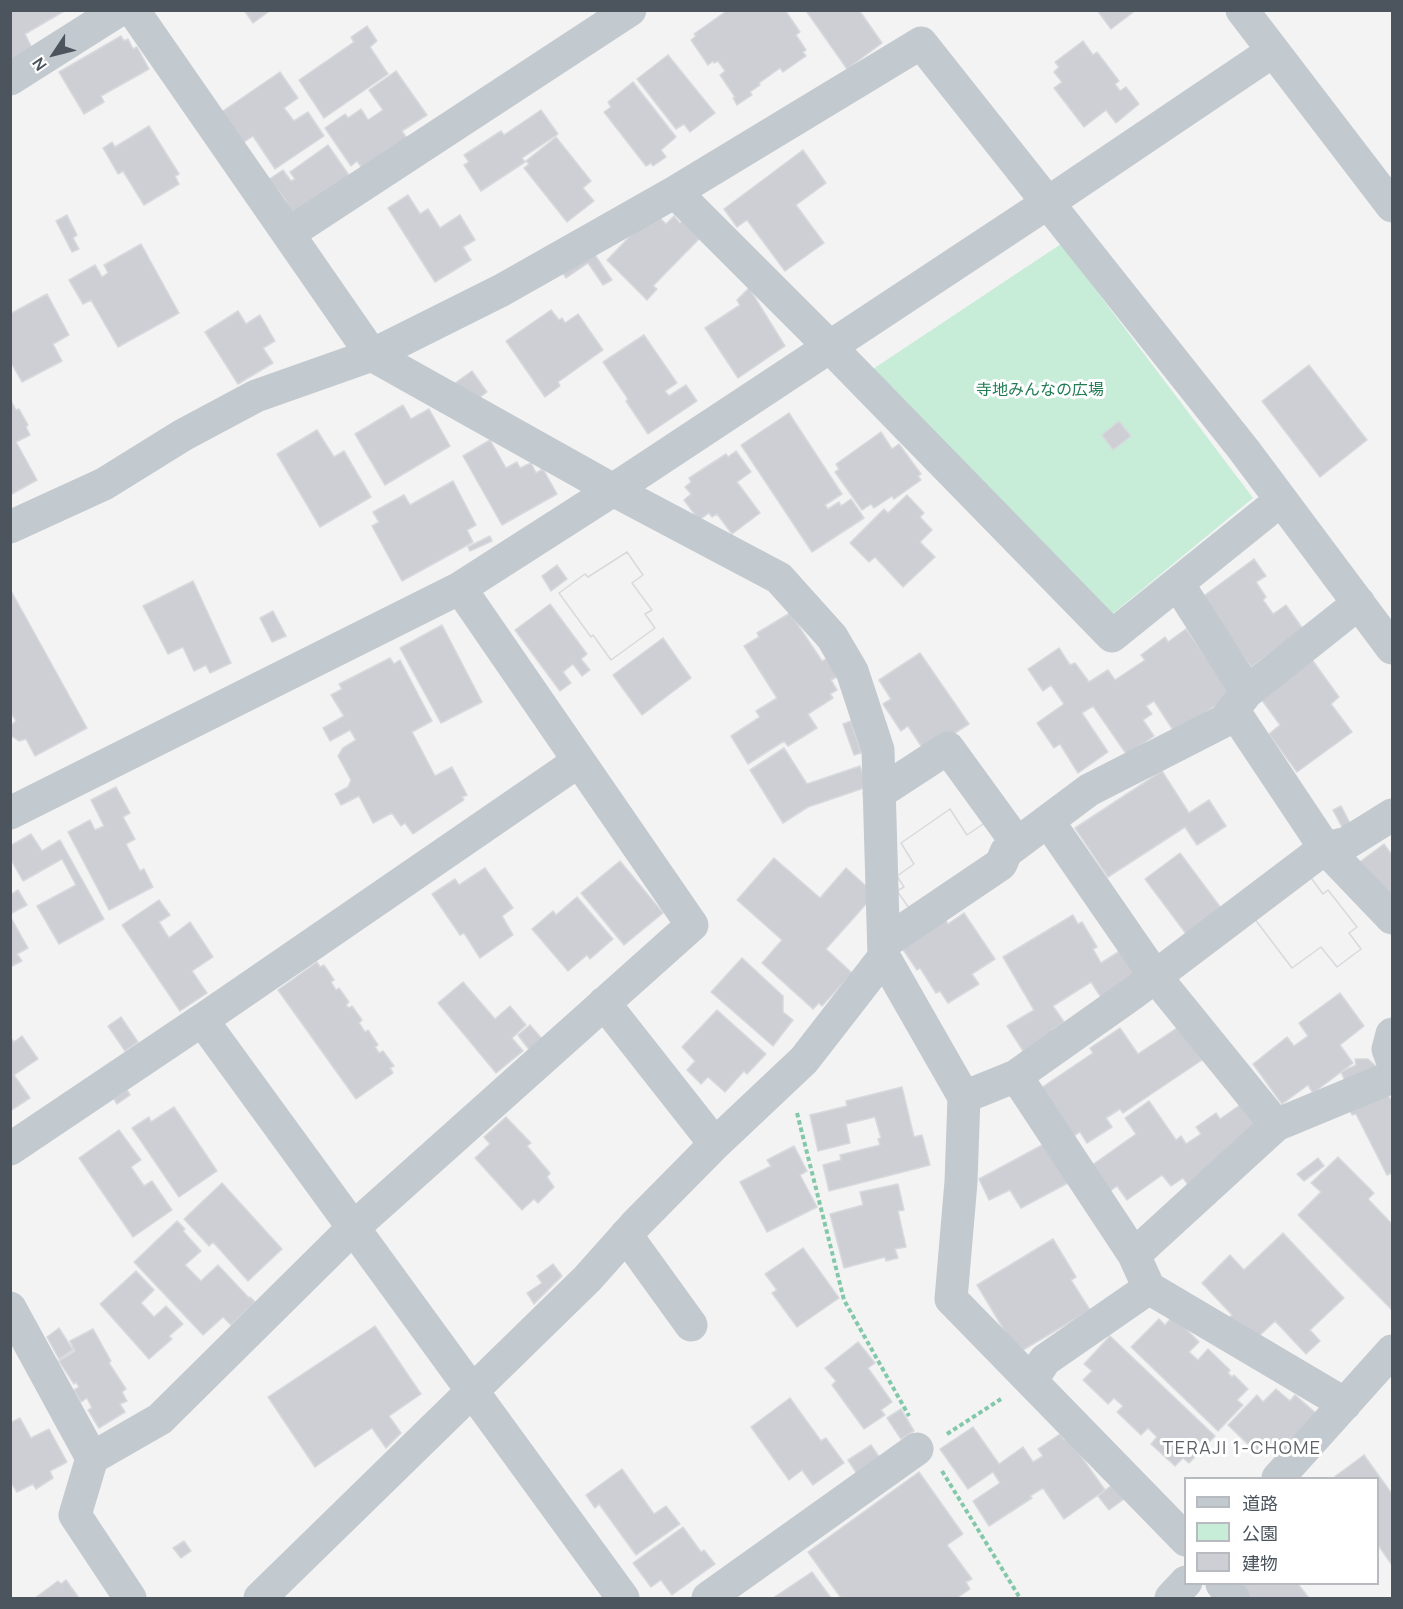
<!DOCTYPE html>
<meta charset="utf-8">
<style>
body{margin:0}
#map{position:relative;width:1403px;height:1609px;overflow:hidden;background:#f4f3f3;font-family:Manrope,"Noto Sans JP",sans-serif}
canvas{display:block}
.frame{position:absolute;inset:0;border:12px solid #4c555e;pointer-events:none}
.legend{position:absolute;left:1184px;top:1477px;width:195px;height:108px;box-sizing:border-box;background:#fff;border:2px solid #b7bbbf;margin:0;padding:8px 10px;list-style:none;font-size:18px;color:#4c555e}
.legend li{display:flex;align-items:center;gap:12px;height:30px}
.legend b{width:30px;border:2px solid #b7bbbf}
.north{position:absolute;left:24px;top:24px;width:60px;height:60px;-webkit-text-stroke:4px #fff;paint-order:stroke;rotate:235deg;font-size:16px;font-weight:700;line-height:24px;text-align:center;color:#4c555e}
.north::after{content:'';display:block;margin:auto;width:21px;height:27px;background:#4c555e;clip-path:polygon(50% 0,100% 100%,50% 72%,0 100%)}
</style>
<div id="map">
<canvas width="1403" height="1609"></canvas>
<div class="frame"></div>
<ul class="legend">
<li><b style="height:8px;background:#c2c9cf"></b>道路</li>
<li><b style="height:16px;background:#c7ecd7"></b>公園</li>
<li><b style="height:16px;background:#cdcfd4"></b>建物</li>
</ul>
<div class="north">N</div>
</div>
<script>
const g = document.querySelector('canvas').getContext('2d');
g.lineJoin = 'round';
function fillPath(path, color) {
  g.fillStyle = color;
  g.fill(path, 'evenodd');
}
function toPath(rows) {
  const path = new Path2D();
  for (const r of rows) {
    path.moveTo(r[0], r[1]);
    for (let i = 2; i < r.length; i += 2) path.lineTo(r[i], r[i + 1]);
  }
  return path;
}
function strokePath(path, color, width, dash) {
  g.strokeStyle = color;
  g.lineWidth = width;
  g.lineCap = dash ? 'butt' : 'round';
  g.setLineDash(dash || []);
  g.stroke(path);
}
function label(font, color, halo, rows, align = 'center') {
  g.font = font + ' Manrope,"Noto Sans JP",sans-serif';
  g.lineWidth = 6;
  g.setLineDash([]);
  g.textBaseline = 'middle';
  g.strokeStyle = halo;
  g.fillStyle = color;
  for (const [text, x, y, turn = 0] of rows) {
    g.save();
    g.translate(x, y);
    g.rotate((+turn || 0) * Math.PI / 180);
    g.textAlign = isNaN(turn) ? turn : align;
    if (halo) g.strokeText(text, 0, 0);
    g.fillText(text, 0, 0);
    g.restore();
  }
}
fillPath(toPath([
 [1061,244,1253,498,1110,616,873,369]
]), '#c7ecd7');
const building = toPath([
 [10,10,66,10,25,34,32,48,12,60,10,56,10,10],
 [244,10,271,10,253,23,244,10],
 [724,10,785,10,800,32,796,35,806,50,803,52,806,56,783,72,780,68,759,83,760,85,750,92,752,95,737,105,733,98,735,97,720,75,725,71,718,61,714,63,713,61,708,65,691,40,696,36,694,34,725,12,724,10],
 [809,10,859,10,882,43,847,69,807,12,809,10],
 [1097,10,1136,10,1111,29,1097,10],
 [367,26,377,41,370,47,388,74,324,118,299,80,354,42,351,37,367,26],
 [121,36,124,41,128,39,133,49,137,47,149,69,101,96,104,102,84,114,59,72,121,36],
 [1083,41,1093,55,1097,52,1119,81,1115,84,1120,91,1126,87,1139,104,1116,123,1106,110,1084,127,1054,88,1062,82,1054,72,1059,67,1055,62,1083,41],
 [668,55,715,113,690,132,684,124,676,129,637,79,668,55],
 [396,71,427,115,402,131,408,140,366,174,357,161,351,166,325,128,345,114,348,118,361,109,368,120,383,110,369,90,396,71],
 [280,72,298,98,284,108,294,121,308,112,324,136,275,169,253,136,241,144,220,113,280,72],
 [633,82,676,137,661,150,666,157,653,166,651,163,646,166,604,112,611,107,608,102,633,82],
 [541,110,558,134,522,158,525,162,481,191,464,165,469,162,464,155,501,131,504,135,541,110],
 [149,126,179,174,175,176,179,184,144,205,123,171,118,174,103,148,112,142,115,147,149,126],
 [556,137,591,181,583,188,594,201,567,222,524,168,529,164,526,161,556,137],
 [328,145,353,181,291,216,283,204,286,201,278,190,265,182,283,170,291,181,295,179,290,172,328,145],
 [803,150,826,183,796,205,824,243,785,271,747,220,737,227,724,209,803,150],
 [408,195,420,214,428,209,440,228,460,215,475,240,463,247,471,260,435,282,388,208,408,195],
 [67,215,77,235,73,238,79,249,72,252,56,221,67,215],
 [657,215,666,224,674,216,680,223,683,221,699,239,653,286,657,289,647,300,607,260,643,223,657,215],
 [141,244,179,313,118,347,91,300,83,304,69,280,95,265,102,277,108,273,104,265,141,244],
 [593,252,612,280,603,285,588,263,566,278,561,270,593,252],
 [749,288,785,346,738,378,705,328,740,305,737,300,749,288],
 [47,294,69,335,53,344,62,361,22,382,10,361,10,314,47,294],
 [551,310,559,320,562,318,565,323,578,314,603,350,558,382,560,386,545,397,506,341,551,310],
 [238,311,246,324,260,315,275,341,263,348,273,363,238,384,205,332,238,311],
 [644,335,677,383,665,391,669,396,686,385,697,401,648,434,626,401,628,399,603,362,644,335],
 [1309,365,1367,440,1320,477,1262,401,1309,365],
 [472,371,487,392,476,400,451,386,472,371],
 [11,401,16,410,19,409,28,425,26,427,30,435,16,442,37,480,10,495,11,401],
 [403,405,411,419,429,409,450,446,385,485,355,434,403,405],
 [789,413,842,494,825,505,828,509,839,502,841,506,851,499,864,518,812,552,741,445,789,413],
 [1119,421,1131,436,1113,450,1102,435,1119,421],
 [317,430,334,457,344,451,371,497,320,527,277,454,317,430],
 [881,432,892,449,899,444,921,474,918,476,921,480,894,499,892,496,874,508,871,504,862,510,835,472,839,469,836,464,881,432],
 [490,440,506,468,517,462,520,468,531,463,536,473,543,469,557,494,502,525,463,456,490,440],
 [736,451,751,472,737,482,760,513,732,534,717,514,712,517,709,513,699,520,684,500,691,494,685,487,691,482,689,478,726,454,728,457,736,451],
 [453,481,476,525,467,530,473,542,402,581,372,526,379,522,373,512,404,495,410,505,453,481],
 [907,495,924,513,920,517,932,530,920,542,935,557,903,587,875,557,869,562,850,543,884,509,888,513,907,495],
 [490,536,492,541,470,551,468,547,490,536],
 [627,552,643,575,632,583,652,610,645,614,655,628,611,660,593,635,591,637,559,593,585,574,588,577,627,552],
 [627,552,643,575,632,583,652,610,645,614,655,628,611,660,593,635,591,637,559,593,585,574,588,577,627,552],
 [1254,559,1266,576,1256,582,1266,597,1263,600,1273,614,1286,605,1303,629,1251,667,1201,598,1254,559],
 [557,565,567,579,551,591,542,576,557,565],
 [193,581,231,663,210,673,206,665,194,671,183,647,168,654,143,606,193,581],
 [10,589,87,728,35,756,26,739,19,741,10,735,11,725,16,721,10,711,10,589],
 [550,604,587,654,581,659,590,670,582,676,573,664,563,672,571,683,560,691,515,630,550,604],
 [273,611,286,636,272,642,260,618,273,611],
 [790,613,822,661,828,658,839,676,831,680,837,690,830,694,833,698,808,714,817,728,788,746,784,741,748,764,731,736,760,717,756,711,777,698,744,646,759,637,757,633,790,613],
 [442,625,482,702,441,723,400,648,442,625],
 [1186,629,1232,694,1175,733,1154,701,1146,706,1152,714,1143,720,1154,736,1127,755,1093,706,1082,713,1108,752,1078,773,1060,744,1054,748,1037,723,1064,704,1051,685,1043,691,1028,669,1059,648,1070,665,1075,663,1089,682,1108,670,1115,680,1145,660,1141,655,1165,637,1168,642,1186,629],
 [663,638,691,678,642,715,613,675,663,638],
 [920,653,969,724,925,752,908,726,901,731,883,704,891,699,879,680,920,653],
 [1308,654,1339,697,1331,704,1352,732,1297,772,1269,734,1280,725,1256,692,1308,654],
 [390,658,394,664,400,660,432,721,412,732,435,776,452,767,467,795,462,797,464,800,413,834,405,823,401,826,392,813,373,823,359,796,341,805,335,794,348,787,351,780,338,756,343,748,356,740,350,730,330,741,323,728,344,716,331,695,342,689,339,684,390,658],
 [851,721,861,753,854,755,843,724,851,721],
 [784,748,807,784,860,766,867,787,808,807,783,823,750,770,784,748],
 [1162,771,1189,813,1209,800,1226,826,1197,845,1185,827,1108,877,1075,828,1162,771],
 [116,787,130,813,123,817,135,839,126,844,140,871,144,869,153,887,109,910,68,832,90,820,95,830,104,826,91,800,116,787],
 [1341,806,1351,825,1343,829,1333,810,1341,806],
 [950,809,967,835,989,820,1004,840,971,870,914,915,897,891,904,887,897,876,914,864,901,843,950,809],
 [950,809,967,835,989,820,1004,840,971,870,914,915,897,891,904,887,897,876,914,864,901,843,950,809],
 [31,834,42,851,60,840,104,919,59,944,37,906,76,885,62,859,23,881,10,858,10,846,31,834],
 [1384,844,1392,855,1392,901,1357,864,1384,844],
 [1180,853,1224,912,1190,939,1145,879,1180,853],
 [774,858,820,898,846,868,875,894,826,949,852,973,822,1006,819,1003,813,1009,762,963,782,940,737,900,774,858],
 [620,861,663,913,624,945,581,893,620,861],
 [485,868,513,908,502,916,513,935,480,958,464,933,460,935,432,894,455,879,459,885,485,868],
 [1309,875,1323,894,1328,890,1357,927,1349,933,1361,949,1337,967,1321,947,1292,968,1254,918,1309,875],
 [1309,875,1323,894,1328,890,1357,927,1349,933,1361,949,1337,967,1321,947,1292,968,1254,918,1309,875],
 [18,890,27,905,10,914,10,895,18,890],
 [577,897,613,939,590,959,587,955,568,971,532,929,553,911,556,915,577,897],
 [159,900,170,915,159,922,169,938,190,922,213,957,192,971,207,993,180,1011,122,925,159,900],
 [964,913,995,959,972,974,979,984,948,1003,940,991,936,993,920,968,917,970,902,948,945,919,948,924,964,913],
 [1073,915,1078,924,1082,922,1097,947,1093,949,1101,963,1123,949,1140,976,1102,999,1091,982,1053,1006,1064,1022,1052,1030,1055,1036,1025,1054,1007,1026,1034,1010,1003,957,1073,915],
 [10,916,28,948,17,954,22,961,10,967,10,916],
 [742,958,783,996,783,1012,793,1020,773,1046,711,992,742,958],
 [317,962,320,967,324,965,334,980,331,982,336,990,339,988,349,1002,346,1005,349,1008,352,1006,362,1020,359,1023,365,1032,368,1030,378,1045,375,1047,379,1053,383,1051,394,1066,390,1068,393,1073,356,1099,278,990,317,962],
 [463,982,495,1019,510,1006,526,1025,512,1038,523,1051,496,1073,438,1003,463,982],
 [1340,993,1364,1026,1340,1045,1353,1063,1313,1093,1308,1085,1282,1104,1253,1064,1287,1037,1294,1046,1308,1036,1299,1023,1340,993],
 [717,1010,766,1054,747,1074,744,1071,725,1092,708,1077,701,1084,687,1070,695,1061,682,1047,717,1010],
 [121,1017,138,1042,125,1051,108,1026,121,1017],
 [530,1025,543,1040,530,1051,518,1035,530,1025],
 [1180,1026,1202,1060,1123,1113,1120,1109,1106,1118,1112,1127,1087,1143,1080,1132,1074,1136,1041,1088,1093,1053,1090,1048,1120,1028,1138,1054,1180,1026],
 [22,1036,38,1059,14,1075,30,1098,10,1111,10,1037,14,1042,22,1036],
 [1355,1059,1368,1059,1379,1069,1346,1083,1341,1072,1356,1065,1355,1059],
 [902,1087,914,1137,922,1135,930,1165,829,1191,823,1165,841,1160,840,1155,880,1145,878,1139,881,1138,875,1117,846,1124,850,1143,818,1151,810,1115,847,1106,846,1101,902,1087],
 [127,1090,130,1095,117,1104,114,1099,127,1090],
 [1385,1091,1392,1101,1392,1174,1392,1173,1387,1175,1356,1114,1352,1115,1348,1107,1385,1091],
 [1149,1101,1176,1140,1181,1136,1186,1144,1201,1134,1196,1127,1216,1113,1220,1119,1243,1103,1259,1126,1189,1186,1183,1178,1171,1186,1162,1175,1127,1200,1117,1186,1106,1194,1088,1168,1136,1134,1125,1118,1149,1101],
 [174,1107,217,1171,179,1197,132,1128,149,1117,151,1122,174,1107],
 [506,1117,531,1143,527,1146,550,1173,547,1177,554,1187,538,1203,534,1199,522,1210,475,1158,490,1144,484,1137,506,1117],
 [119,1130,141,1160,131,1167,144,1186,152,1181,172,1210,133,1237,79,1158,119,1130],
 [1046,1143,1068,1183,1021,1208,1010,1190,989,1200,979,1179,1046,1143],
 [794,1146,807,1171,800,1175,817,1207,767,1232,740,1182,771,1166,767,1160,794,1146],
 [1338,1157,1374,1193,1368,1199,1392,1224,1392,1310,1298,1215,1321,1192,1311,1183,1338,1157],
 [1318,1158,1324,1166,1304,1181,1297,1174,1318,1158],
 [222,1183,282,1249,248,1281,213,1242,209,1246,184,1219,222,1183],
 [898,1184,904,1210,898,1211,906,1247,895,1249,898,1258,886,1261,885,1257,844,1268,830,1214,863,1205,860,1192,898,1184],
 [177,1221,185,1229,183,1231,201,1251,185,1265,201,1281,218,1265,249,1298,250,1297,255,1302,231,1325,223,1317,203,1335,134,1262,177,1221],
 [1283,1233,1344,1298,1310,1330,1320,1341,1306,1354,1275,1321,1257,1338,1230,1317,1232,1315,1202,1283,1230,1255,1244,1270,1283,1233],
 [1053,1239,1076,1277,1071,1280,1090,1310,1018,1353,977,1285,1053,1239],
 [803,1248,839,1298,797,1327,772,1293,777,1290,765,1274,803,1248],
 [553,1264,562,1276,534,1304,527,1293,542,1283,537,1276,553,1264],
 [136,1271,154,1290,141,1303,154,1317,166,1306,183,1324,169,1336,172,1339,149,1359,100,1304,136,1271],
 [1173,1316,1199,1342,1189,1352,1198,1360,1208,1349,1230,1370,1228,1373,1232,1377,1234,1375,1248,1389,1237,1400,1243,1405,1218,1431,1131,1347,1159,1319,1165,1325,1173,1316],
 [375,1326,421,1394,389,1416,401,1433,386,1448,372,1428,315,1467,268,1397,375,1326],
 [59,1328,73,1350,59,1359,47,1337,59,1328],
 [93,1329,111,1361,109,1363,126,1389,122,1392,127,1401,120,1404,125,1412,99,1428,88,1410,92,1408,87,1398,81,1402,74,1390,79,1387,76,1382,74,1384,59,1361,75,1351,70,1341,93,1329],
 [1110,1336,1215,1436,1189,1463,1183,1458,1175,1466,1151,1444,1157,1437,1148,1428,1141,1435,1117,1412,1123,1406,1114,1398,1108,1404,1083,1380,1092,1371,1084,1364,1110,1336],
 [858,1342,875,1363,868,1368,892,1402,881,1410,885,1415,864,1429,832,1385,836,1381,825,1368,858,1342],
 [1276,1389,1290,1401,1295,1395,1317,1414,1294,1440,1291,1438,1277,1452,1269,1444,1259,1455,1228,1425,1257,1395,1263,1402,1276,1389],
 [790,1398,821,1441,826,1438,844,1463,813,1485,802,1470,789,1480,751,1427,790,1398],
 [901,1409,914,1431,901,1439,887,1418,901,1409],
 [20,1418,31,1438,49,1429,67,1462,50,1471,53,1478,36,1489,33,1484,17,1492,10,1481,10,1423,20,1418],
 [973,1427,999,1464,1023,1447,1033,1462,1043,1456,1038,1449,1060,1434,1064,1440,1068,1438,1105,1490,1064,1519,1043,1488,1030,1496,1032,1498,989,1526,973,1501,1000,1483,993,1472,968,1489,940,1449,973,1427],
 [871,1445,880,1458,857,1474,848,1460,871,1445],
 [1364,1455,1392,1494,1392,1565,1378,1545,1378,1478,1333,1478,1364,1455],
 [622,1469,654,1514,666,1506,680,1524,636,1555,599,1504,595,1508,586,1495,622,1469],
 [919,1472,963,1534,947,1545,972,1579,966,1582,970,1589,957,1598,841,1598,808,1552,919,1472],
 [1117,1481,1128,1496,1109,1510,1098,1496,1117,1481],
 [683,1527,701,1552,704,1550,715,1564,672,1595,661,1580,651,1587,633,1563,683,1527],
 [184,1541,191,1551,181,1558,173,1548,184,1541],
 [812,1572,831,1598,773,1598,812,1572],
 [66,1580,79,1598,35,1598,58,1581,61,1584,66,1580],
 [1234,1584,1298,1584,1309,1598,1245,1598,1234,1584]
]);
fillPath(building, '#cdcfd4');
strokePath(building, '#d7d9dd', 1.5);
strokePath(toPath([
 [797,1113,844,1300,909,1416],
 [947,1434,1001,1399],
 [942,1471,1020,1598]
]), '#82c8a9', 4, [4.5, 3]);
strokePath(toPath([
 [133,10,372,355,613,490,779,578,832,637,852,671,878,750,884,957,964,1097,961,1182,951,1299,1186,1540],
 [1242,10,1392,206],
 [10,79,119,10],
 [675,192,830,347,1112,636,1281,500],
 [288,234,630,10],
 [10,527,104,484,183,435,256,396,372,355,502,290,675,192,921,43,1244,450,1392,648],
 [1178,584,1247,692],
 [1233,710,1325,848,1392,918],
 [879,793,948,748,1017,843],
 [10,813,460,588,613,490,1049,202,1273,51],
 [1048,821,1155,976,1276,1125,1392,1077],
 [884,943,1001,864,1006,852,1089,790,1224,721,1247,692,1359,603],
 [604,1003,715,1144],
 [202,1020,579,761],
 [1392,1034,1388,1049,1392,1060],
 [1016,1076,1132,994,1325,848,1347,843,1392,815],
 [964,1097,1016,1076,1134,1255,1149,1288,1345,1404],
 [10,1149,202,1020,623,1598],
 [626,1235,691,1325],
 [1134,1255,1276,1125],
 [10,1308,92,1458,75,1515,130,1598],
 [1031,1381,1045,1360,1149,1288],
 [92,1458,160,1419,353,1228,692,925,460,588],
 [1278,1478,1392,1351],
 [1222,1584,1233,1598],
 [260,1598,587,1279,637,1223,715,1144,804,1060,884,957],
 [708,1598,917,1449],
 [1171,1598,1186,1582]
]), '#c2c9cf', 33);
label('16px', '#217b53', '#fff', [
 ["寺地みんなの広場",1040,391]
]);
g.letterSpacing = '1.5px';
label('18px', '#5f6267', '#fff', [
 ["TERAJI 1-CHOME",1242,1449]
]);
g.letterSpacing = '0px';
</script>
